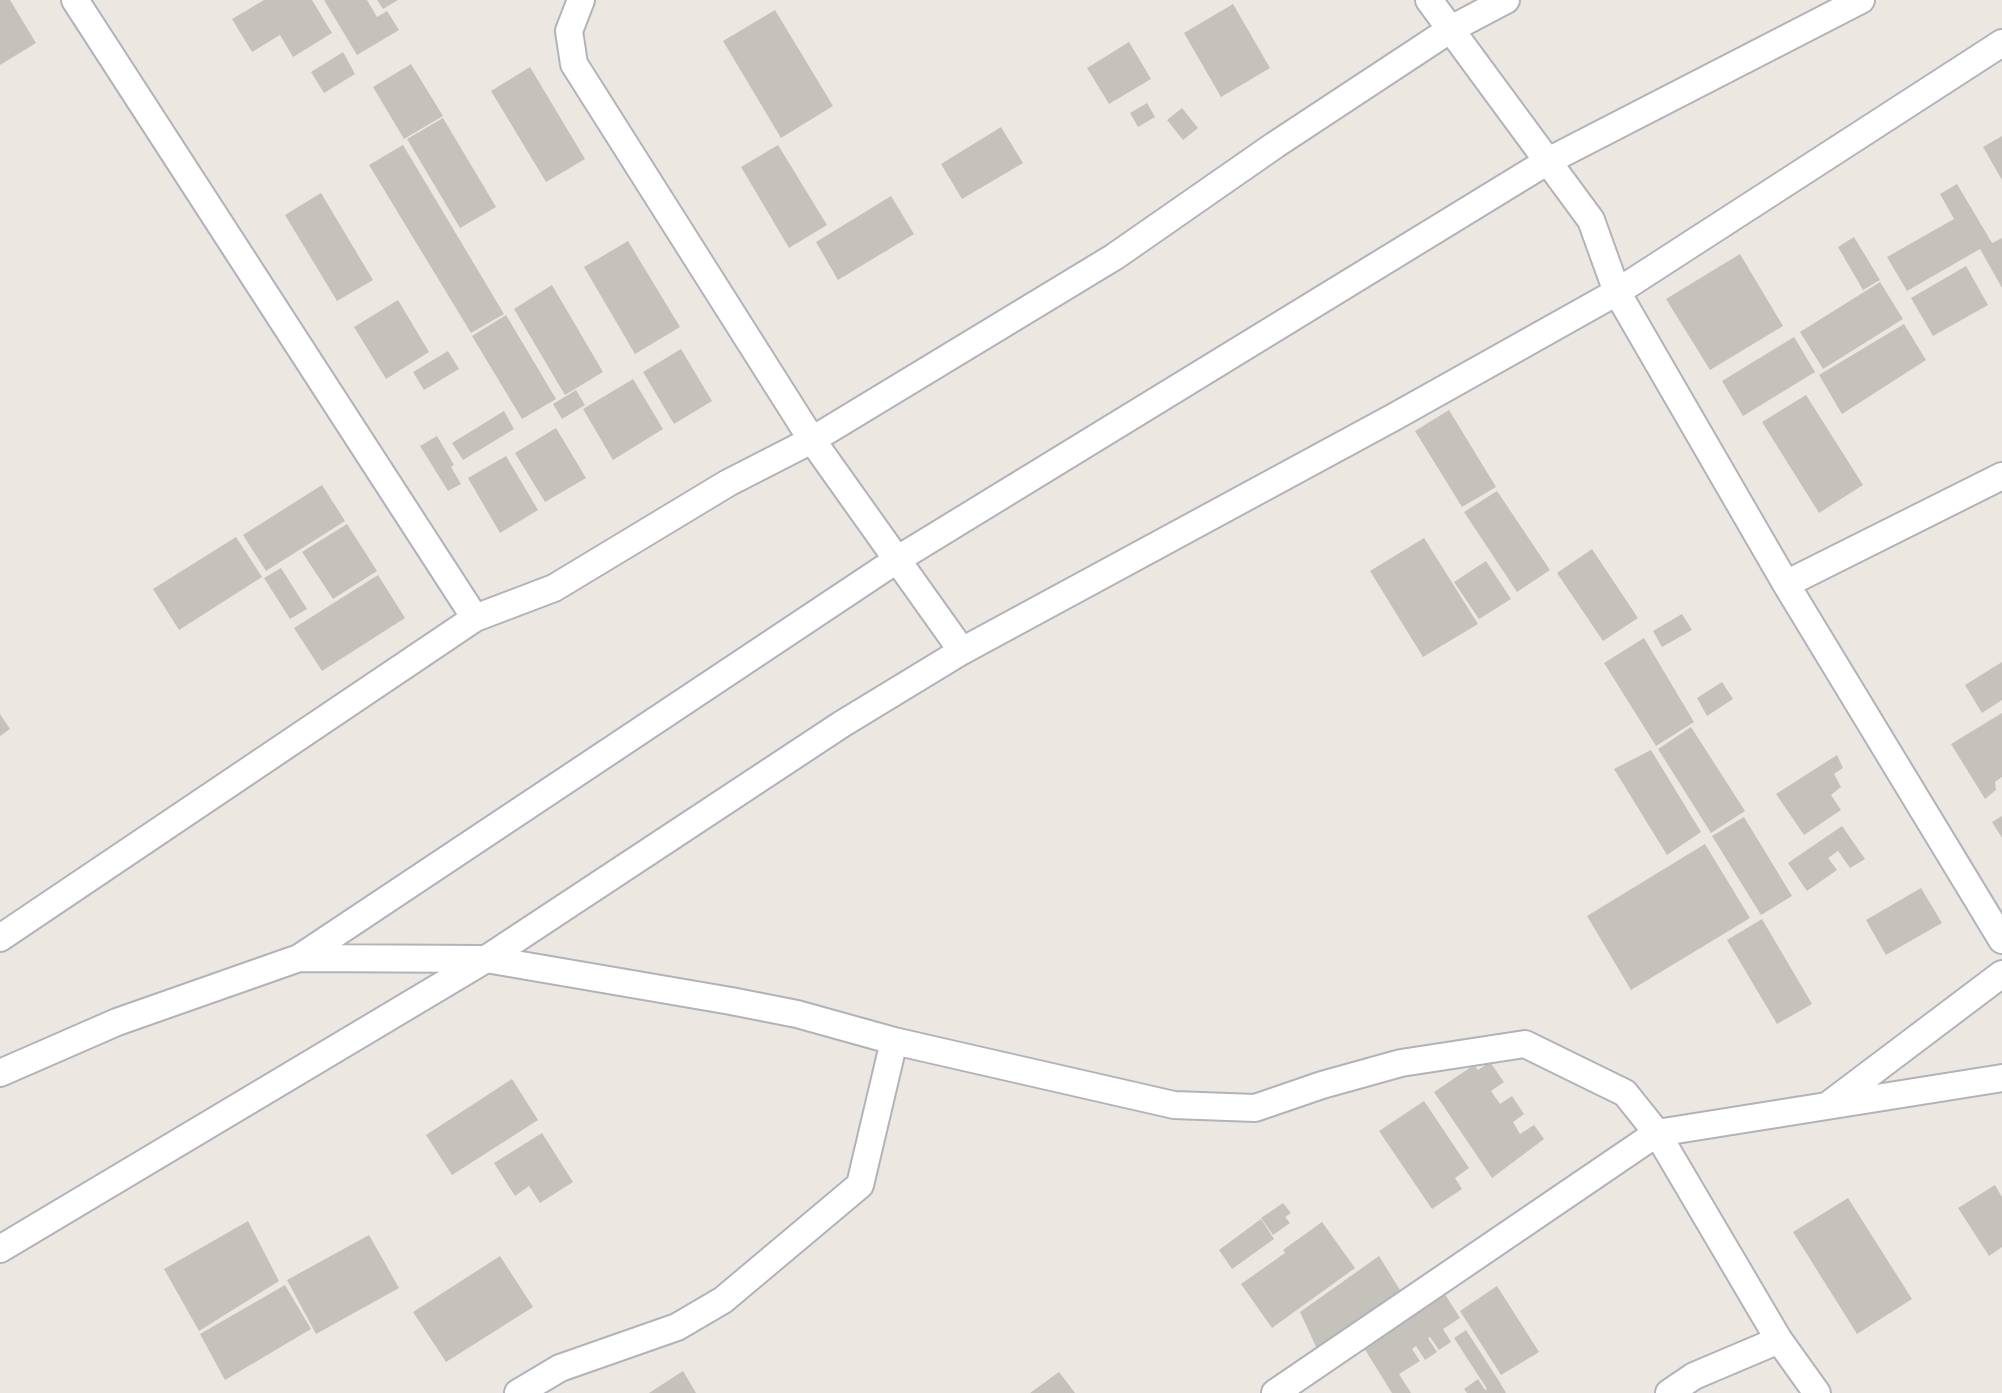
<!DOCTYPE html>
<style>
body{margin:0}
canvas{display:block;background:#ece7e1}
</style>
<canvas width="2002" height="1393"></canvas>
<script>
const g = document.querySelector('canvas').getContext('2d');
g.lineJoin = 'round';
function fillPath(path, color) {
  g.fillStyle = color;
  g.fill(path, 'evenodd');
}
function toPath(rows) {
  const path = new Path2D();
  for (const r of rows) {
    path.moveTo(r[0], r[1]);
    for (let i = 2; i < r.length; i += 2) path.lineTo(r[i], r[i + 1]);
  }
  return path;
}
function strokePath(path, color, width, dash) {
  g.strokeStyle = color;
  g.lineWidth = width;
  g.lineCap = dash ? 'butt' : 'round';
  g.setLineDash(dash || []);
  g.stroke(path);
}
fillPath(toPath([
 [0,0,10,0,36,43,0,65],
 [264,0,312,0,332,33,293,57,280,35,252,52,232,19],
 [324,0,367,0,377,17,387,11,399,30,357,55],
 [377,0,398,0,383,9],
 [1233,4,1270,68,1221,97,1184,33],
 [775,10,833,106,781,138,723,41],
 [1129,42,1151,79,1109,104,1087,68],
 [343,52,355,74,324,93,311,72],
 [411,64,443,116,404,139,373,87],
 [530,67,585,159,546,182,491,91],
 [1147,103,1155,117,1138,127,1130,113],
 [1182,108,1198,128,1183,140,1167,120],
 [443,118,496,207,460,228,407,139],
 [1001,127,1023,163,962,199,941,164],
 [2002,136,2002,180,1983,147],
 [403,145,504,314,471,333,369,165],
 [778,145,827,225,789,248,741,167],
 [1957,184,1992,243,2002,238,2002,288,1980,249,1907,291,1887,257,1954,219,1940,194],
 [321,193,373,280,337,301,285,215],
 [891,196,914,234,838,280,816,242],
 [1854,237,1880,280,1863,290,1838,247],
 [628,241,680,327,635,354,584,267],
 [1740,254,1783,326,1710,370,1666,299],
 [1966,266,1988,305,1933,336,1911,298],
 [1880,282,1903,319,1823,369,1800,332],
 [552,285,603,372,565,395,514,309],
 [398,300,429,352,386,379,354,327],
 [506,315,556,399,522,419,472,336],
 [1904,324,1926,360,1842,414,1819,375],
 [1794,337,1815,372,1743,416,1722,381],
 [681,349,712,401,674,424,643,372],
 [448,351,459,369,424,390,413,372],
 [633,379,663,429,613,460,583,409],
 [576,390,585,405,562,419,553,404],
 [1806,395,1863,485,1819,513,1762,422],
 [1449,410,1496,487,1462,507,1415,431],
 [504,411,514,429,463,460,452,443],
 [556,428,586,478,545,502,515,453],
 [437,436,454,465,451,467,461,484,448,491,420,446],
 [506,456,538,510,500,533,468,478],
 [322,485,345,521,266,571,243,535],
 [1497,491,1550,570,1517,592,1464,512],
 [347,524,377,571,333,599,302,552],
 [236,537,262,577,179,630,153,589],
 [1424,538,1478,624,1423,657,1370,571],
 [1592,549,1638,618,1603,641,1557,573],
 [1486,561,1511,599,1479,619,1454,582],
 [281,568,307,609,290,619,264,578],
 [378,575,405,618,322,671,294,628],
 [1682,614,1692,630,1662,647,1653,631],
 [1644,638,1694,722,1656,746,1604,663],
 [2002,662,2002,700,1982,713,1965,685],
 [1722,682,1733,699,1707,716,1697,698],
 [2002,713,2002,777,1995,782,1996,790,1985,799,1951,744],
 [0,714,10,729,0,736],
 [1691,727,1745,811,1711,833,1658,749],
 [1651,750,1701,832,1667,855,1614,769],
 [1837,755,1843,768,1834,774,1841,787,1831,795,1841,810,1804,835,1776,794],
 [2002,816,2002,838,1992,822],
 [1744,817,1792,896,1761,915,1712,836],
 [1842,826,1865,859,1850,868,1838,851,1828,858,1837,870,1807,891,1788,863],
 [1705,844,1750,918,1631,990,1587,916],
 [1921,888,1942,923,1886,955,1866,920],
 [1762,919,1812,1004,1777,1024,1727,940],
 [1490,1062,1504,1082,1491,1091,1500,1104,1512,1096,1524,1114,1513,1122,1520,1134,1534,1125,1544,1139,1492,1178,1434,1092,1474,1065,1478,1070],
 [512,1079,538,1120,452,1175,426,1135],
 [1424,1101,1469,1168,1455,1178,1462,1189,1432,1209,1379,1131],
 [542,1133,573,1182,540,1203,529,1186,515,1196,494,1163],
 [1995,1185,2002,1197,2002,1247,1989,1256,1958,1208],
 [1848,1198,1912,1299,1857,1334,1793,1232],
 [1283,1203,1291,1213,1285,1217,1290,1223,1273,1235,1261,1218],
 [1261,1219,1274,1239,1232,1269,1219,1250],
 [248,1221,279,1281,199,1331,164,1269],
 [1322,1222,1355,1268,1272,1328,1241,1284,1285,1253,1283,1250],
 [369,1235,399,1288,316,1334,287,1280],
 [500,1256,533,1307,446,1362,413,1312],
 [1379,1256,1400,1290,1318,1351,1300,1312],
 [1436,1280,1460,1318,1443,1329,1451,1342,1439,1350,1430,1337,1428,1338,1437,1352,1425,1360,1416,1346,1412,1349,1420,1361,1399,1374,1411,1393,1392,1393,1354,1332],
 [285,1285,311,1329,225,1380,200,1334],
 [1497,1286,1539,1352,1501,1375,1460,1311],
 [1466,1330,1499,1381,1506,1393,1467,1393,1464,1389,1478,1379,1485,1390,1487,1389,1454,1338],
 [683,1371,696,1393,649,1393],
 [1059,1372,1075,1393,1030,1393]
]), '#c5c2bc');
const street = toPath([
 [75,0,475,618],
 [581,0,569,31,574,64,812,440,962,651],
 [1429,0,1591,220,1617,292,1786,584,2002,940],
 [1786,584,2002,476],
 [0,938,475,618,554,588,728,483,812,440,1114,257,1275,145,1451,29,1506,0],
 [299,958,898,559,1548,161,1861,0],
 [0,1073,117,1022,299,958,486,959,731,1001,797,1014,894,1041,1174,1105,1255,1108,1322,1085,1401,1063,1525,1044,1625,1093,1657,1133,2002,1078],
 [1831,1103,2002,974],
 [0,1249,486,959,842,724,962,651,1394,417,1617,292,2002,43],
 [518,1393,560,1368,677,1327,723,1300,860,1185,894,1041],
 [1275,1393,1657,1133,1779,1340,1817,1393],
 [1669,1393,1694,1376,1779,1340]
]);
strokePath(street, '#b1b3bb', 30);
strokePath(street, '#fff', 26);
</script>
